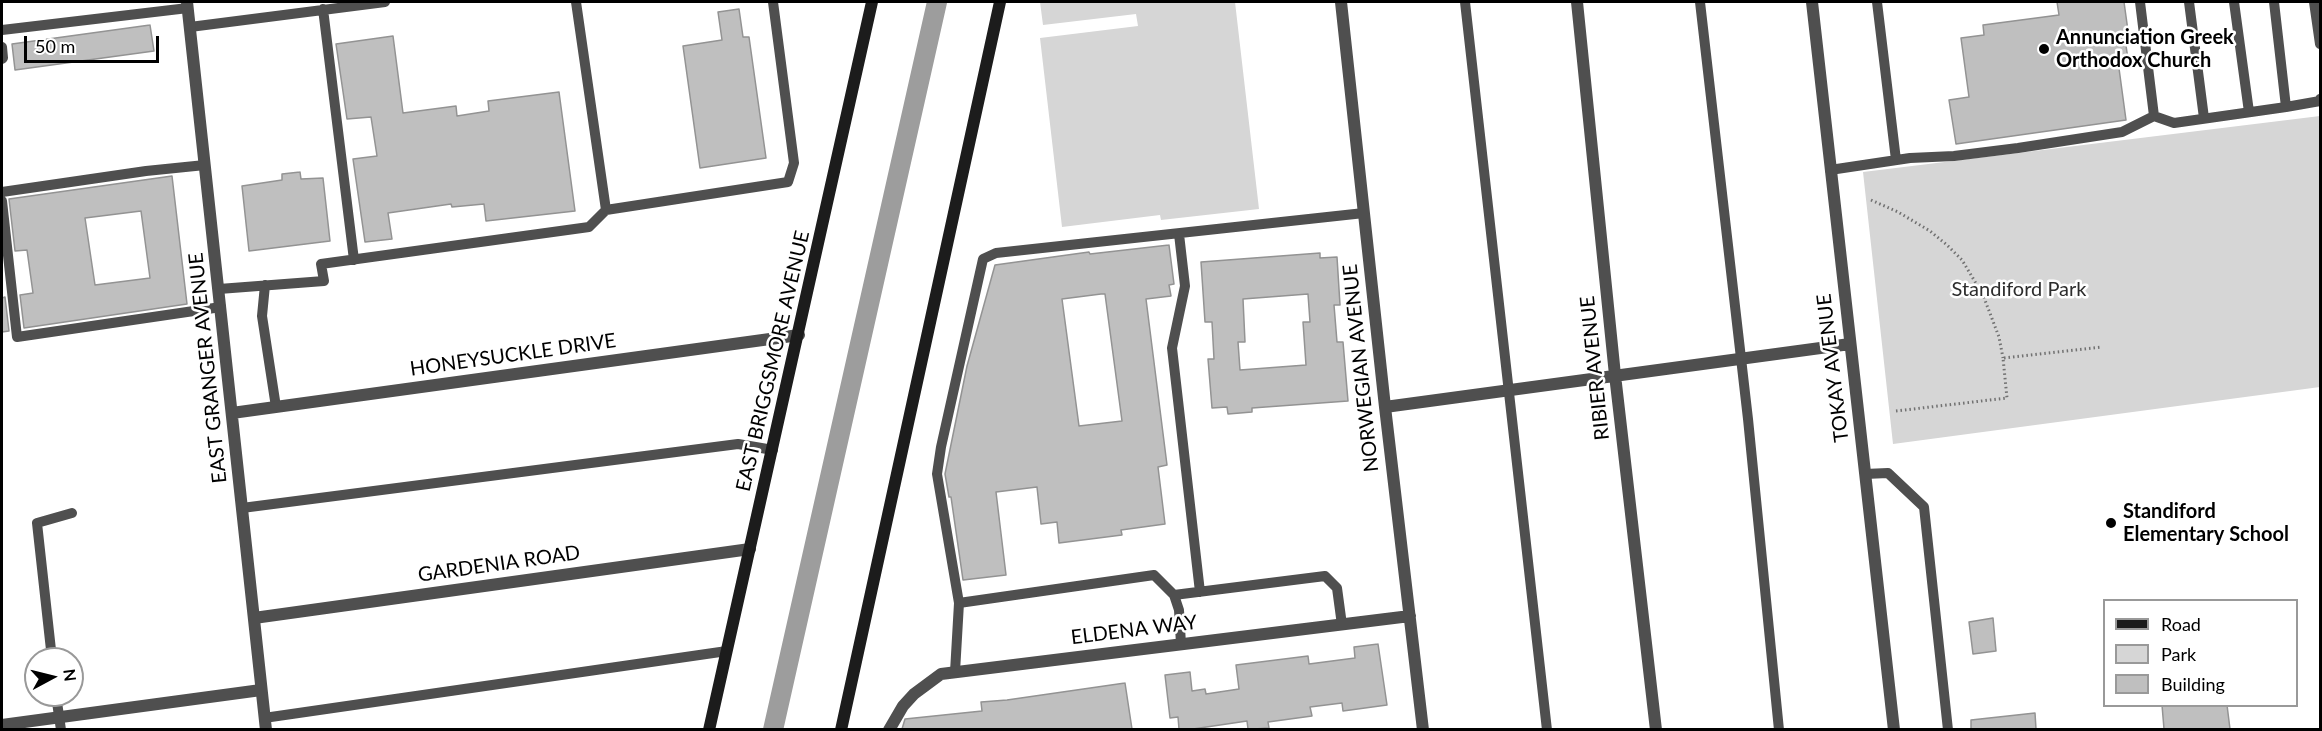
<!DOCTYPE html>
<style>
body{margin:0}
#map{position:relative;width:2322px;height:731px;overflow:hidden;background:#fff;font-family:Lato,sans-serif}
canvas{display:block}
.frame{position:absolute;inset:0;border:3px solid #000;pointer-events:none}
.legend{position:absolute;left:2103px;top:599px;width:195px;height:108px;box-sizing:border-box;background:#fff;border:2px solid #999;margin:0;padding:8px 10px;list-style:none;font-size:18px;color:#000}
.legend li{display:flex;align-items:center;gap:12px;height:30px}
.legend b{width:30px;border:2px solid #999}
.north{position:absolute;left:24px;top:647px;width:60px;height:60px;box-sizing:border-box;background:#fff;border:2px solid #999;border-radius:50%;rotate:83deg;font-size:16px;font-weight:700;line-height:24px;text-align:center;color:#000}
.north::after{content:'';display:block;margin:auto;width:21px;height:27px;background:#000;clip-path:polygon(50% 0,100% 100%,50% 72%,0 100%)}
.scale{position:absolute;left:24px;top:36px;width:135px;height:27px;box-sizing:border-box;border:3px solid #000;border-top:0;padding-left:8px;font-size:18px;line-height:21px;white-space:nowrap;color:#000;-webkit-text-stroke:4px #fff;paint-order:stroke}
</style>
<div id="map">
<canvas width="2322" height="731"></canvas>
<div class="frame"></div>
<ul class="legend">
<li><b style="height:8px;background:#1c1c1c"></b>Road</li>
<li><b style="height:16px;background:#d6d6d6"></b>Park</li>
<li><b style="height:16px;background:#bfbfbf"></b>Building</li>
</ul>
<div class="north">N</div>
<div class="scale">50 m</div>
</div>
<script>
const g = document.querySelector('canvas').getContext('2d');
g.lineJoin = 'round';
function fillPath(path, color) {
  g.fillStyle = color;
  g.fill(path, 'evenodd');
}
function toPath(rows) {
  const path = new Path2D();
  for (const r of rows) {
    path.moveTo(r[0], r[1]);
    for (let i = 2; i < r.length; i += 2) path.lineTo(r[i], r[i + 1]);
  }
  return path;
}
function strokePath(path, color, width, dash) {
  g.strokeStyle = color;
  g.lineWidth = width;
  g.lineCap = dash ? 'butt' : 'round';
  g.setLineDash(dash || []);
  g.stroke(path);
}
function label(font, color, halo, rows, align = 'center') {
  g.font = font + ' Lato,sans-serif';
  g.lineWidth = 5;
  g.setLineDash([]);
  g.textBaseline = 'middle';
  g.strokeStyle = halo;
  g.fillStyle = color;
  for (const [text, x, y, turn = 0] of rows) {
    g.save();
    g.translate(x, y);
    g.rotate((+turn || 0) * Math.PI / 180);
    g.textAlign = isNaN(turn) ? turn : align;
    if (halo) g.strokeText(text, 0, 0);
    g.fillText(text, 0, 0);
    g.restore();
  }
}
fillPath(toPath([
 [1040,2,1235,2,1259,209,1161,220,1160,215,1062,227,1040,38,1138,26,1136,14,1043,25],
 [2320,116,2320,387,1893,444,1863,172]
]), '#d6d6d6');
strokePath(toPath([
 [773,730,937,2]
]), '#9d9d9d', 20);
const building = toPath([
 [2057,2,2124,2,2129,38,2125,39,2128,59,2118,61,2126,120,1956,144,1949,100,1969,97,1961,38,1984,35,1983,25,2059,15,2057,2],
 [739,9,743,37,749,37,766,158,700,168,683,46,722,40,718,12,739,9],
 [150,25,154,51,15,70,12,44,150,25],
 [393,36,403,113,456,106,457,116,489,111,488,101,559,92,575,211,486,221,484,204,452,207,451,204,388,213,392,239,365,242,353,159,377,156,371,117,347,119,336,44,393,36],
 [300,172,301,179,323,178,330,241,249,251,242,186,282,180,282,174,300,172],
 [172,176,187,304,24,328,20,295,33,293,27,250,15,251,9,199,172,176],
 [141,211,150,278,95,285,85,218,141,211],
 [1169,245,1174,284,1169,285,1171,296,1146,299,1167,465,1158,467,1165,524,1121,530,1122,535,1059,543,1057,522,1041,524,1037,487,996,492,1006,575,963,580,951,497,949,497,945,474,967,366,995,265,1089,252,1090,254,1169,245],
 [1101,294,1105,294,1122,421,1079,426,1062,299,1101,294],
 [1320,253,1320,258,1337,257,1340,305,1334,305,1337,342,1343,342,1348,401,1252,408,1252,412,1228,414,1227,407,1212,408,1208,359,1214,359,1212,322,1205,322,1201,262,1320,253],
 [1308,294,1310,322,1303,322,1306,365,1240,370,1238,342,1245,342,1243,299,1308,294],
 [5,297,9,331,2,332,2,298,5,297],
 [1993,618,1996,651,1973,654,1969,622,1993,618],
 [1378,644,1387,705,1343,711,1342,703,1310,707,1312,716,1268,722,1269,728,1254,729,1248,729,1247,721,1193,729,1179,729,1178,717,1170,718,1165,675,1190,672,1192,691,1205,689,1206,694,1239,689,1236,665,1308,656,1309,664,1355,658,1354,647,1378,644],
 [1125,683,1132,729,902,729,905,719,982,711,981,702,1007,700,1125,683],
 [2162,705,2227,705,2230,729,2164,729,2162,705],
 [2035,713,2036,729,1971,729,1971,720,2035,713]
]);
fillPath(building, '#bfbfbf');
strokePath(building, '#939393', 1.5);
strokePath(toPath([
 [1871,200,1898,212,1930,231,1947,245,1962,260,1983,295,1999,337,2003,358],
 [1896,411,2007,398,2003,358,2102,347]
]), '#717171', 3, [1.5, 3]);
strokePath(toPath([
 [576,2,606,210],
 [1465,2,1547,730],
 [1700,2,1748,419,1779,730],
 [1877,2,1896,160],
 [2140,2,2154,116],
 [2189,2,2204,118],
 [2234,2,2249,112],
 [2274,2,2286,107],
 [2314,2,2320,44],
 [323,9,354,260],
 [190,27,385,2],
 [2,30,188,8],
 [2,47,3,58,2,59],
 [1830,170,1910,158,1954,156,2018,148,2122,132,2154,116,2174,123,2286,107,2320,101,2320,99],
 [2,192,146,171,205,165],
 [2,201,17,337,221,307],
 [1179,234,1185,286,1172,348,1200,592],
 [265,285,262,316,276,407],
 [219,289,324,281,321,264,589,227,606,210,788,182,794,163,773,2],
 [1865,474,1888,473,1924,507,1948,730],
 [242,508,738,444,773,450],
 [1174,595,1325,576,1337,588,1342,625],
 [959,603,1154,575,1174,595,1179,610,1181,644],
 [52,659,37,523,72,513],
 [955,672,959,603,937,474,941,447,983,259,996,253,1364,213],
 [56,695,61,730],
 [264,718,727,651]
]), '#4f4f4f', 10);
strokePath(toPath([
 [187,2,266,730],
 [1341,2,1385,407,1423,730],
 [1577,2,1615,375,1656,730],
 [1812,2,1894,730],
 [1385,407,1850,344],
 [232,413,799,335],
 [254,618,750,549],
 [2,725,261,690],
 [889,730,903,706,914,694,941,674,1410,616]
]), '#4f4f4f', 12);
strokePath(toPath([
 [709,730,872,2],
 [841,730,1000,2]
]), '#1c1c1c', 12);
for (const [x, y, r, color] of [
 [2044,49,6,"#000"],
 [2111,523,6,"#000"]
]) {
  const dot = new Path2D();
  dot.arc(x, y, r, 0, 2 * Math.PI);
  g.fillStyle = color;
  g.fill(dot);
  strokePath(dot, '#fff', 2);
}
label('bold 20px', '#000', '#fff', [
 ["Annunciation Greek",2056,38],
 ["Orthodox Church",2056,61],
 ["Standiford",2123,512],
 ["Elementary School",2123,535]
], 'left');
label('20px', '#2d2d2d', '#fff', [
 ["Standiford Park",2019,290]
]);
label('20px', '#000', '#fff', [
 ["HONEYSUCKLE DRIVE",513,355,-8],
 ["EAST BRIGGSMORE AVENUE",773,361,-77],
 ["EAST GRANGER AVENUE",208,368,-96],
 ["NORWEGIAN AVENUE",1361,368,-96],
 ["RIBIER AVENUE",1595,368,-96],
 ["TOKAY AVENUE",1833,368,-97],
 ["GARDENIA ROAD",499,564,-8],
 ["ELDENA WAY",1134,630,-7]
]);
</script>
